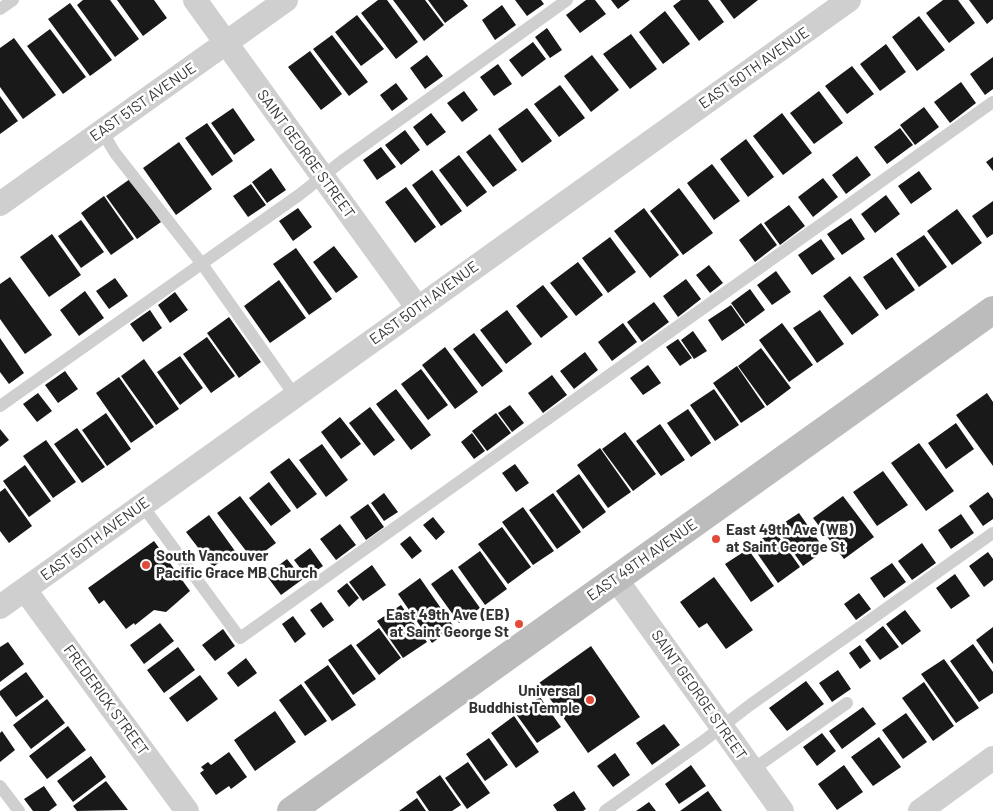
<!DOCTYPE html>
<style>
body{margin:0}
canvas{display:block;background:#fff}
</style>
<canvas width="993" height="811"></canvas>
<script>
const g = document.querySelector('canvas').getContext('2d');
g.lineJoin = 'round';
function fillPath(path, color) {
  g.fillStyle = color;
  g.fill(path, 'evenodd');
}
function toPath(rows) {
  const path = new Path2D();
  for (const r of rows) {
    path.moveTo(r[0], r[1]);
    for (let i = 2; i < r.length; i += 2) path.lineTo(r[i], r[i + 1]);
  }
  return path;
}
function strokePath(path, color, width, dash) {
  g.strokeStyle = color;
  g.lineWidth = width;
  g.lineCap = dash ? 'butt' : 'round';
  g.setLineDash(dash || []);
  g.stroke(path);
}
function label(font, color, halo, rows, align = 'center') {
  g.font = font + ' Barlow,sans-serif';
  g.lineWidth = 5;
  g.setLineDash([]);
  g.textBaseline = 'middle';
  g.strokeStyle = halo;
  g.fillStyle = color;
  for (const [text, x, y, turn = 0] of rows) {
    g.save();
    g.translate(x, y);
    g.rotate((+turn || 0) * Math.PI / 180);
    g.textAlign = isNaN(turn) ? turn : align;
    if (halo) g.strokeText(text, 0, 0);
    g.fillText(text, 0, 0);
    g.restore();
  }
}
fillPath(toPath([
 [83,0,110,0,139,39,115,57,77,5],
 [117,0,154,0,167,18,143,36],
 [378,0,387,0,418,42,396,59,361,13],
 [393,0,425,0,444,25,424,41],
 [428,0,463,0,468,6,445,23],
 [515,0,541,0,544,4,527,16],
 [586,0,595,0,606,14,580,33,566,15],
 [611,0,630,0,618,9],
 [681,0,708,0,724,22,699,41,673,6],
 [720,0,758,0,734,19],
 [943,0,958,0,975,23,949,43,926,13],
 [969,0,993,0,993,19,987,24],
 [70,3,112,60,90,76,48,19],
 [502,5,516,25,495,40,482,20],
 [665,11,690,44,663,64,639,32],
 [357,15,384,49,361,66,335,32],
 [919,16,945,50,917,71,892,37],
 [547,28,562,50,550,58,535,37],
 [50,29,86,77,63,94,27,46],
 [631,34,657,69,630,89,603,54],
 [332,35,368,82,349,96,313,49],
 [14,38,56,95,23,119,0,87,0,48],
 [533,42,546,59,522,77,509,60],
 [886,44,906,72,880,91,860,64],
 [310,51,342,94,321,110,288,67],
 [427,55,443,76,425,89,410,68],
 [592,55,619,90,591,112,564,76],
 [993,57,993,89,985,95,970,74],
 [498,64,512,84,494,96,480,77],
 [852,66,874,94,847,114,825,86],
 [961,82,976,103,950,123,934,102],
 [396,83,408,99,392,111,380,95],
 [560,85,585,118,559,137,534,104],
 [464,91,478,110,462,122,447,103],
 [819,91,843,123,814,144,790,113],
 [0,96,18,121,0,134],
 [924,107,939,127,915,145,900,125],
 [233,108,255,140,234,155,211,123],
 [527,108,552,141,522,163,498,129],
 [431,113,446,132,427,146,413,127],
 [782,113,812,153,783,175,753,136],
 [207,123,233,161,212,176,185,138],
 [900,128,913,145,887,164,874,147],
 [405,130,420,150,401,165,385,145],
 [490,134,517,170,493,187,466,152],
 [746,139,774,177,748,197,720,159],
 [179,142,212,189,176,215,143,168],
 [381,147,396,167,377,180,363,160],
 [459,155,487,192,467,207,439,170],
 [857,156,871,175,846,194,832,175],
 [993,157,993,171,986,162],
 [712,164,740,201,714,220,687,183],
 [271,168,286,190,267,203,252,182],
 [432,170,462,211,441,226,412,185],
 [919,171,932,189,911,204,898,186],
 [823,178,838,197,813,217,798,197],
 [130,179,161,222,137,239,106,196],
 [251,184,266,205,248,217,233,196],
 [406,187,436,227,415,243,385,202],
 [679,188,713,233,683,255,650,211],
 [886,195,900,214,875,233,861,214],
 [104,196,134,239,111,255,81,213],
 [993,201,993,234,987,238,972,216],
 [789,205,805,226,780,245,764,223],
 [298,208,312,227,293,241,279,221],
 [644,208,679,255,650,278,614,231],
 [957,209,982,243,952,265,927,231],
 [851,218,865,239,842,255,827,234],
 [81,220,104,252,81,268,58,236],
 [761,223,777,245,755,262,739,240],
 [52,234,81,275,49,297,20,257],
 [924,235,947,267,919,287,896,254],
 [610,237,636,272,608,293,582,258],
 [821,239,835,259,812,275,798,255],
 [334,246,358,277,336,293,313,262],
 [296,248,332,299,309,315,273,264],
 [892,257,915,290,886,310,863,277],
 [578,262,603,295,576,316,550,283],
 [709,265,723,283,710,293,696,275],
 [776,271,791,292,772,305,757,285],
 [850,276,879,315,852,335,823,296],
 [10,277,52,335,25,354,0,319,0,284],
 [115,278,128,296,109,309,96,291],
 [686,279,701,299,678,317,663,296],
 [279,280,306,318,270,343,244,306],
 [543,285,568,317,541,338,516,306],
 [750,289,765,310,746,324,731,303],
 [85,291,104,318,79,336,60,310],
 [175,292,188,310,170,323,158,305],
 [654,302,669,322,642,342,627,322],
 [731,305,745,325,722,341,708,320],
 [150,310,162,328,143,342,130,324],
 [507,310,532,344,506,364,480,330],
 [820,310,844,344,817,363,793,328],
 [229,317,261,362,239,378,207,333],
 [623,323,637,342,612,361,598,342],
 [782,323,813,365,789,382,759,340],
 [693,331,707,351,694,359,681,340],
 [474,333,503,371,482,387,453,349],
 [207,337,235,376,211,393,183,354],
 [0,338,24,373,9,384,0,372],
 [678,339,692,358,680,366,666,347],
 [445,347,478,392,455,409,422,365],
 [761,348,791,388,767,406,738,366],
 [585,352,598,370,574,389,560,371],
 [180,356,203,388,180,405,157,372],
 [144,359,179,409,156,425,121,376],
 [648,365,661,383,643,395,630,378],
 [737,366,765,407,741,423,713,383],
 [421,369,448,405,428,420,401,384],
 [65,371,78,389,58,403,45,385],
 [552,375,567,395,543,413,528,393],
 [119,377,154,427,131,443,96,393],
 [396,389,431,435,411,450,376,404],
 [714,389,739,425,715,441,690,405],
 [38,393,52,411,37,422,23,404],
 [987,393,993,402,993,466,956,415],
 [510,405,524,423,512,432,498,413],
 [370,407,395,440,374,456,349,423],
 [688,409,711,443,691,457,667,423],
 [106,413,131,449,107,466,82,430],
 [496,413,511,433,487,451,472,431],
 [340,417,361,444,341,459,321,432],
 [956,423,974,449,946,469,928,443],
 [660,424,685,460,661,476,636,441],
 [77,428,105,467,82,483,54,444],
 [0,429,9,440,0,447],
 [625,432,656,474,633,491,602,449],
 [472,433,485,451,474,459,461,442],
 [46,440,76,482,53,498,23,456],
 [919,443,954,491,926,511,891,463],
 [322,444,348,480,326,497,299,460],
 [600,448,631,492,608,508,577,465],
 [289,458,317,494,297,509,270,472],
 [515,464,529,483,516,492,502,473],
 [25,465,51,501,29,517,3,481],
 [883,471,908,505,877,526,853,492],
 [579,474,606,512,583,529,556,491],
 [269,482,291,511,271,526,249,498],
 [5,488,32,526,9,543,0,531,0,492],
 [988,492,993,499,993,519,983,526,969,506],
 [384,493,398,512,384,521,371,503],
 [553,493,581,532,557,549,529,510],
 [240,496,276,543,253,560,217,513],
 [843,496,874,537,844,559,813,518],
 [368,504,384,527,366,540,350,517],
 [523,507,554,551,533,565,502,522],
 [799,513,825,550,803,566,776,528],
 [961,514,974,533,951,549,938,530],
 [209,515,235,551,213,567,186,532],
 [433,517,445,532,436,540,423,525],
 [340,524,356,545,336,560,320,539],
 [502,527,531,567,508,584,478,544],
 [774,530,800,567,778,583,752,546],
 [410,536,422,551,412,559,400,544],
 [154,541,190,591,166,612,154,610,135,625,134,623,126,629,104,600,99,604,88,588],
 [922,543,936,563,912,580,898,561],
 [310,548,323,566,307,577,294,560],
 [748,549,774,586,751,602,725,564],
 [480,551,507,589,485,605,458,567],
 [988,552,993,559,993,580,984,587,969,566],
 [287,559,303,579,281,595,266,575],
 [892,563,906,582,884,598,870,578],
 [372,565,386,585,363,601,349,582],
 [452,569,480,608,459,623,431,584],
 [955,574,970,596,951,609,936,588],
 [714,577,753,630,726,649,707,623,699,628,680,602],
 [420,578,454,627,432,643,398,594],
 [347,583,359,598,349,607,337,591],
 [859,593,871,609,856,620,844,604],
 [321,602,334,620,323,628,310,610],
 [401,605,427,642,403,658,377,621],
 [905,610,921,631,902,645,886,624],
 [293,616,306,634,295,643,282,624],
 [160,623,174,641,144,664,130,645],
 [883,626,899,647,880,660,865,640],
 [993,627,993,664,976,640],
 [379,628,401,658,379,675,356,645],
 [223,629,235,646,215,661,202,645],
 [8,642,24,664,0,682,0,647],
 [351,644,376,679,353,695,328,660],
 [973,644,993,672,993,693,979,702,950,661],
 [860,645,871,661,860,669,849,653],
 [591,646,640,717,588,753,539,683],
 [178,647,195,670,164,693,147,670],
 [246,658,257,673,238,687,227,673],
 [944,659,979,708,956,723,921,674],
 [328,665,356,705,332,721,304,682],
 [838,670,851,689,832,702,819,683],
 [26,672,44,697,16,717,0,695,0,691],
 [200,675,218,699,187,722,169,698],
 [806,681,824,704,787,731,769,708],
 [924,682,954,726,933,741,902,698],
 [301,684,327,721,305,736,279,700],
 [540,697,561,727,537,743,516,714],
 [47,699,65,723,31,749,13,725],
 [863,707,876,724,842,749,829,731],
 [275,711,296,742,255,771,234,740],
 [906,713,927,742,903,759,882,730],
 [514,716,539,752,516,768,491,733],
 [664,724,680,745,652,765,636,743],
 [68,726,86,750,47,779,29,756],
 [2,731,15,750,0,762,0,733],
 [822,733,836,751,817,766,803,747],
 [879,737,901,767,873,786,851,757],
 [489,738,508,765,485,781,466,754],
 [229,752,247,777,231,789,229,786,216,795,200,773,204,770,201,767,208,762,211,765],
 [615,753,630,775,613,787,597,766],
 [91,756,106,777,73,802,57,781],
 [468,762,490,793,467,809,445,778],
 [691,765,706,786,679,804,665,784],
 [844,765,863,792,837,810,818,784],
 [440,775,461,805,452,811,429,811,416,792],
 [106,781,128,810,77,811,73,806],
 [44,786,57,805,49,811,33,811,24,799],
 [574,791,586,809,583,811,557,811,553,805],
 [708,791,722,811,680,811],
 [417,798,426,811,399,811],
 [649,802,656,811,636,811,642,807]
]), '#191919');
strokePath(toPath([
 [0,9,13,0],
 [102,131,115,153,202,264,295,396],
 [0,406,299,195,342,161,567,0],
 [142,505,240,638,993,102],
 [752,770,847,703],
 [0,786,19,811],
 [605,811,702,742,750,705,993,533]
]), '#cfcfcf', 12);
strokePath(toPath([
 [195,0,417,307],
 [0,204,286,0],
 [616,579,782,811],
 [25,590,187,811],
 [0,607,849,0],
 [920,811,993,758]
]), '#cfcfcf', 24);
strokePath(toPath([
 [291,811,993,310]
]), '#bcbcbc', 28);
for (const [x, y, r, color] of [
 [716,539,5,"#e34a3a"],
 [146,565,5,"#e34a3a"],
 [519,624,5,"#e34a3a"],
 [590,700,5,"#e34a3a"]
]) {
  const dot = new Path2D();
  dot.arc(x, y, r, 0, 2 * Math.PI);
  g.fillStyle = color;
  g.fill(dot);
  strokePath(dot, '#fff', 2);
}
label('15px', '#323232', '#fff', [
 ["EAST 50TH AVENUE",754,68,-35],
 ["EAST 51ST AVENUE",143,102,-35],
 ["SAINT GEORGE STREET",306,154,54],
 ["EAST 50TH AVENUE",424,303,-36],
 ["EAST 50TH AVENUE",95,539,-36],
 ["EAST 49TH AVENUE",642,560,-35],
 ["SAINT GEORGE STREET",699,695,55],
 ["FREDERICK STREET",106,700,54]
]);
label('bold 15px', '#323232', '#fff', [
 ["East 49th Ave (WB)",726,530],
 ["at Saint George St",726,547],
 ["South Vancouver",156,556],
 ["Pacific Grace MB Church",156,573],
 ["East 49th Ave (EB)",509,615,"right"],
 ["at Saint George St",509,632,"right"],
 ["Universal",580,691,"right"],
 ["Buddhist Temple",580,708,"right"]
], 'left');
</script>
